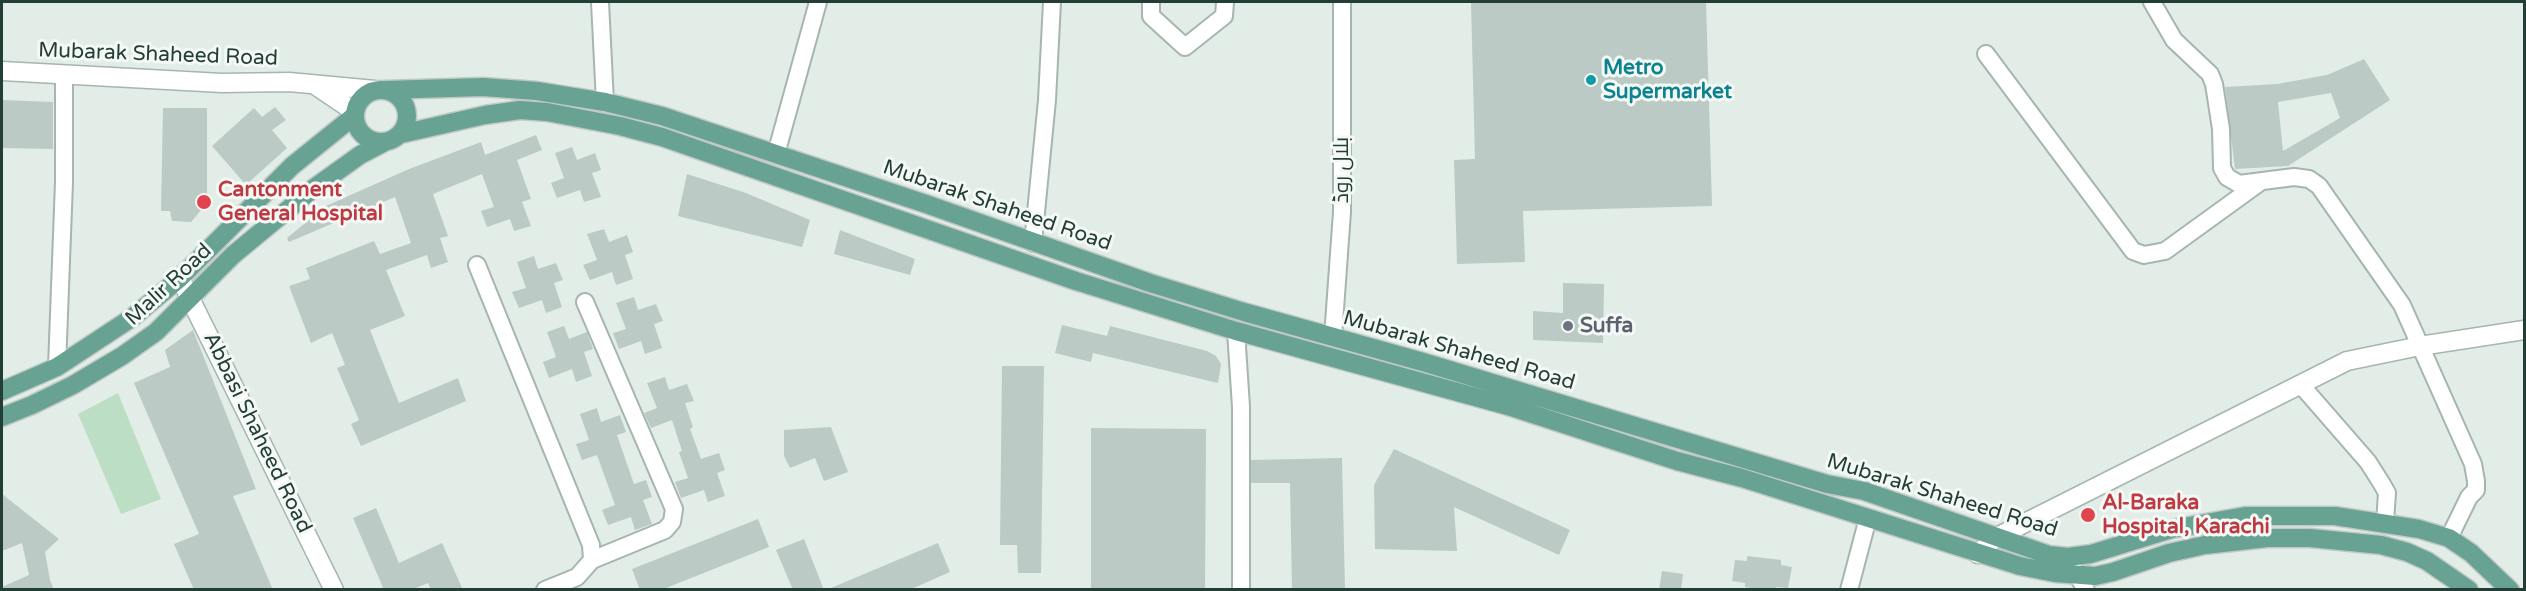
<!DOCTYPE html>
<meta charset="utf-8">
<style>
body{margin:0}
#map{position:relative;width:2526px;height:591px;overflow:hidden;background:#e3ede8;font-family:"Varela Round",sans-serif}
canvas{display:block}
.frame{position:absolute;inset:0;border:3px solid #233e36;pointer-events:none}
</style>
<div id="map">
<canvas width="2526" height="591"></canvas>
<div class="frame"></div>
</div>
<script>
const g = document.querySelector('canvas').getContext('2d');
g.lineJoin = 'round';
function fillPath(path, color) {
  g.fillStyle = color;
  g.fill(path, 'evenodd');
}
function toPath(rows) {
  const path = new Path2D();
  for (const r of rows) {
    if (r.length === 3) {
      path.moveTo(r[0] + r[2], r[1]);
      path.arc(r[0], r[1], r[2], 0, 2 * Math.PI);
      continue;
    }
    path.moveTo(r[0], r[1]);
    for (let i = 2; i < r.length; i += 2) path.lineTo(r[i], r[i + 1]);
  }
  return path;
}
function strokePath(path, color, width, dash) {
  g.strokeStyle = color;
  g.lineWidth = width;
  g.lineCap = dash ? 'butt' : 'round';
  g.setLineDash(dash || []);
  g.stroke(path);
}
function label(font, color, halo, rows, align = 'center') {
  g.font = font + ' "Varela Round",Cairo,sans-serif';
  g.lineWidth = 6;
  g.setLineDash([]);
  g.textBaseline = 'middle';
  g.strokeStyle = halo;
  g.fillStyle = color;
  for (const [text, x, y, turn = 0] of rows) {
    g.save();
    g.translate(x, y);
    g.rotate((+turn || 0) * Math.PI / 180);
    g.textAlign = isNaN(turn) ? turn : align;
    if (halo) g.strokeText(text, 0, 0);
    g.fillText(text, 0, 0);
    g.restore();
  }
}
fillPath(toPath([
 [118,393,161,499,121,514,78,414]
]), '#bcdec5');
fillPath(toPath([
 [1471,2,1706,2,1712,206,1523,211,1525,262,1457,264,1454,160,1475,159],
 [2364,59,2390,100,2288,166,2235,169,2225,87,2277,84,2327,75],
 [2331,93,2340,118,2283,151,2278,102],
 [2,100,53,102,53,149,2,148],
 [275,107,286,120,272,130,287,148,246,185,212,146,254,108,262,117],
 [163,108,207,108,207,203,191,222,172,221,170,211,161,211],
 [536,135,542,150,517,160,531,199,522,202,531,226,514,231,510,219,487,227,481,211,494,207,482,174,433,194,448,236,440,238,448,262,431,268,427,255,386,270,405,316,370,330,399,403,458,378,466,401,361,446,351,424,359,420,337,368,345,365,332,333,311,343,289,286,310,279,306,268,374,241,380,254,411,243,395,197,289,242,287,238,326,206,409,169,481,142,485,155],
 [572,147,577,160,595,153,601,170,592,173,601,197,584,202,580,190,557,198,551,183,564,178,555,153],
 [687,174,746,193,810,220,802,247,678,216],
 [604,229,609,242,627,235,633,252,625,255,633,279,616,285,612,272,590,280,583,265,597,260,587,234],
 [840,230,915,259,910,275,834,254],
 [534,256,538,269,556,263,563,280,554,283,562,307,546,313,542,300,519,308,512,292,526,288,517,262],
 [1563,283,1604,284,1603,343,1533,340,1533,311,1563,313],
 [634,297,638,310,656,304,663,321,654,324,662,348,645,354,641,341,619,349,613,333,626,329,616,303],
 [1062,325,1107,336,1110,326,1207,351,1216,356,1221,364,1218,383,1093,353,1091,362,1055,353],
 [564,326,569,339,587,332,593,349,584,352,592,376,576,382,572,369,549,378,543,362,556,357,547,332],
 [193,330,256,489,233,496,273,590,194,590,174,544,199,534,134,383,170,367,165,350],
 [1002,366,1044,366,1041,573,1018,573,1017,545,1000,545],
 [665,377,669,390,687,384,694,401,685,403,693,427,690,429,701,459,719,453,725,470,717,473,725,496,708,502,704,490,681,498,675,482,688,478,679,452,682,451,672,420,651,428,644,413,657,408,647,383],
 [597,408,601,422,620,415,626,432,617,435,634,484,646,480,652,497,643,500,652,524,635,530,631,517,608,525,602,510,615,505,597,455,582,460,576,444,589,440,580,414],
 [831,427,848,472,824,481,815,458,790,468,784,456,784,430],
 [1091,428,1206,429,1205,590,1091,590],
 [1394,449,1570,530,1559,555,1454,507,1457,551,1375,549,1374,485],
 [1342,458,1345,590,1292,590,1290,483,1251,483,1251,460],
 [2,494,59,539,45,552,50,580,54,590,2,590,2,587,29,575,22,543,2,551],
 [376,508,399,563,442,543,463,590,431,590,428,583,411,590,384,590,353,518],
 [758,519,769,547,661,590,640,590,632,569],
 [804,539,824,590,793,590,776,550],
 [938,543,950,572,909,590,826,590],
 [1747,556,1781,560,1781,565,1792,567,1788,588,1776,587,1776,590,1763,590,1745,587,1745,583,1732,581,1735,560,1747,561],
 [1662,571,1683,574,1681,590,1659,590]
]), '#bbcac4');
const minor = toPath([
 [600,2,605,102],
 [1151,2,1151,16,1185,47,1224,16,1225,2],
 [2152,2,2174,40,2210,74,2214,84,2221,129,2222,168,2227,177,2239,184,2294,177,2309,179,2319,186,2402,305,2473,464,2476,481,2476,490,2469,497,2449,538],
 [1986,54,2133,251,2144,255,2165,251,2259,183],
 [776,154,818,2],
 [1033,243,1047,100,1052,2],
 [477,265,591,545,592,560,577,577,545,590],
 [585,302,674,509,672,522,665,530,592,560],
 [1236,331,1241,407,1241,590],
 [1333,337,1342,212,1342,2],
 [57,367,64,182,64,75],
 [2301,385,2368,462,2382,484,2387,493,2385,522],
 [2072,566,2086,590],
 [1849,590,1868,518]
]);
const tertiary = toPath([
 [2,71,222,83,289,82,375,90],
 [315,85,355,112],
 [180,278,334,590],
 [1978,554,1995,538,2347,361,2420,346,2524,330]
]);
const primary = toPath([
 [381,116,26],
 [385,90,483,87,537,91,605,102,662,116,926,204,1150,283,1244,312,1423,362,1827,484,1864,491,2049,555,2068,557,2091,554,2172,529,2245,516,2335,516,2419,529,2449,538,2471,553,2510,590],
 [401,134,485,115,520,110,547,112,620,126,662,137,1076,281,1236,331,1508,406,1677,461,1742,478,2020,566,2055,573,2095,576,2113,572,2169,553,2205,545,2267,538,2310,538,2381,545,2407,552,2427,561,2469,590],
 [2,391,57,367,133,317,180,278,292,166,354,116],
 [2,417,32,405,73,385,122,356,156,332,233,255,314,188,360,155,383,143]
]);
strokePath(minor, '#a6b5af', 20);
strokePath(tertiary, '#a6b5af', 21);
strokePath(primary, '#c1c9c7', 21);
strokePath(minor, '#fff', 16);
strokePath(tertiary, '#fff', 18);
strokePath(primary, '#68a292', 18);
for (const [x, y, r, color] of [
 [1591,80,6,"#0f9aa8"],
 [204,202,8,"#e0444e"],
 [1568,326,6,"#6b7280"],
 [2088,515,8,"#e0444e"]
]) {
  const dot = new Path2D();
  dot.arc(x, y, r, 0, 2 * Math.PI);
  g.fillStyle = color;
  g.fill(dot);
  strokePath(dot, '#f4f9f6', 2);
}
label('21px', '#233e36', '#f4f9f6', [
 ["Mubarak Shaheed Road",158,55,2],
 ["بلال روڈ",1342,170,-90],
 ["Mubarak Shaheed Road",997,206,19],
 ["Malir Road",169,285,-43],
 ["Mubarak Shaheed Road",1459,351,16],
 ["Abbasi Shaheed Road",257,433,64],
 ["Mubarak Shaheed Road",1942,496,17]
]);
label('bold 21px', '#0d838f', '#f4f9f6', [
 ["Metro",1603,68],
 ["Supermarket",1603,92]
], 'left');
label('bold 21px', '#be3a42', '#f4f9f6', [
 ["Cantonment",218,190],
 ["General Hospital",218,214],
 ["Al-Baraka",2102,503],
 ["Hospital, Karachi",2102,527]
], 'left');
label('bold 21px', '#5b616d', '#f4f9f6', [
 ["Suffa",1580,326]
], 'left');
</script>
